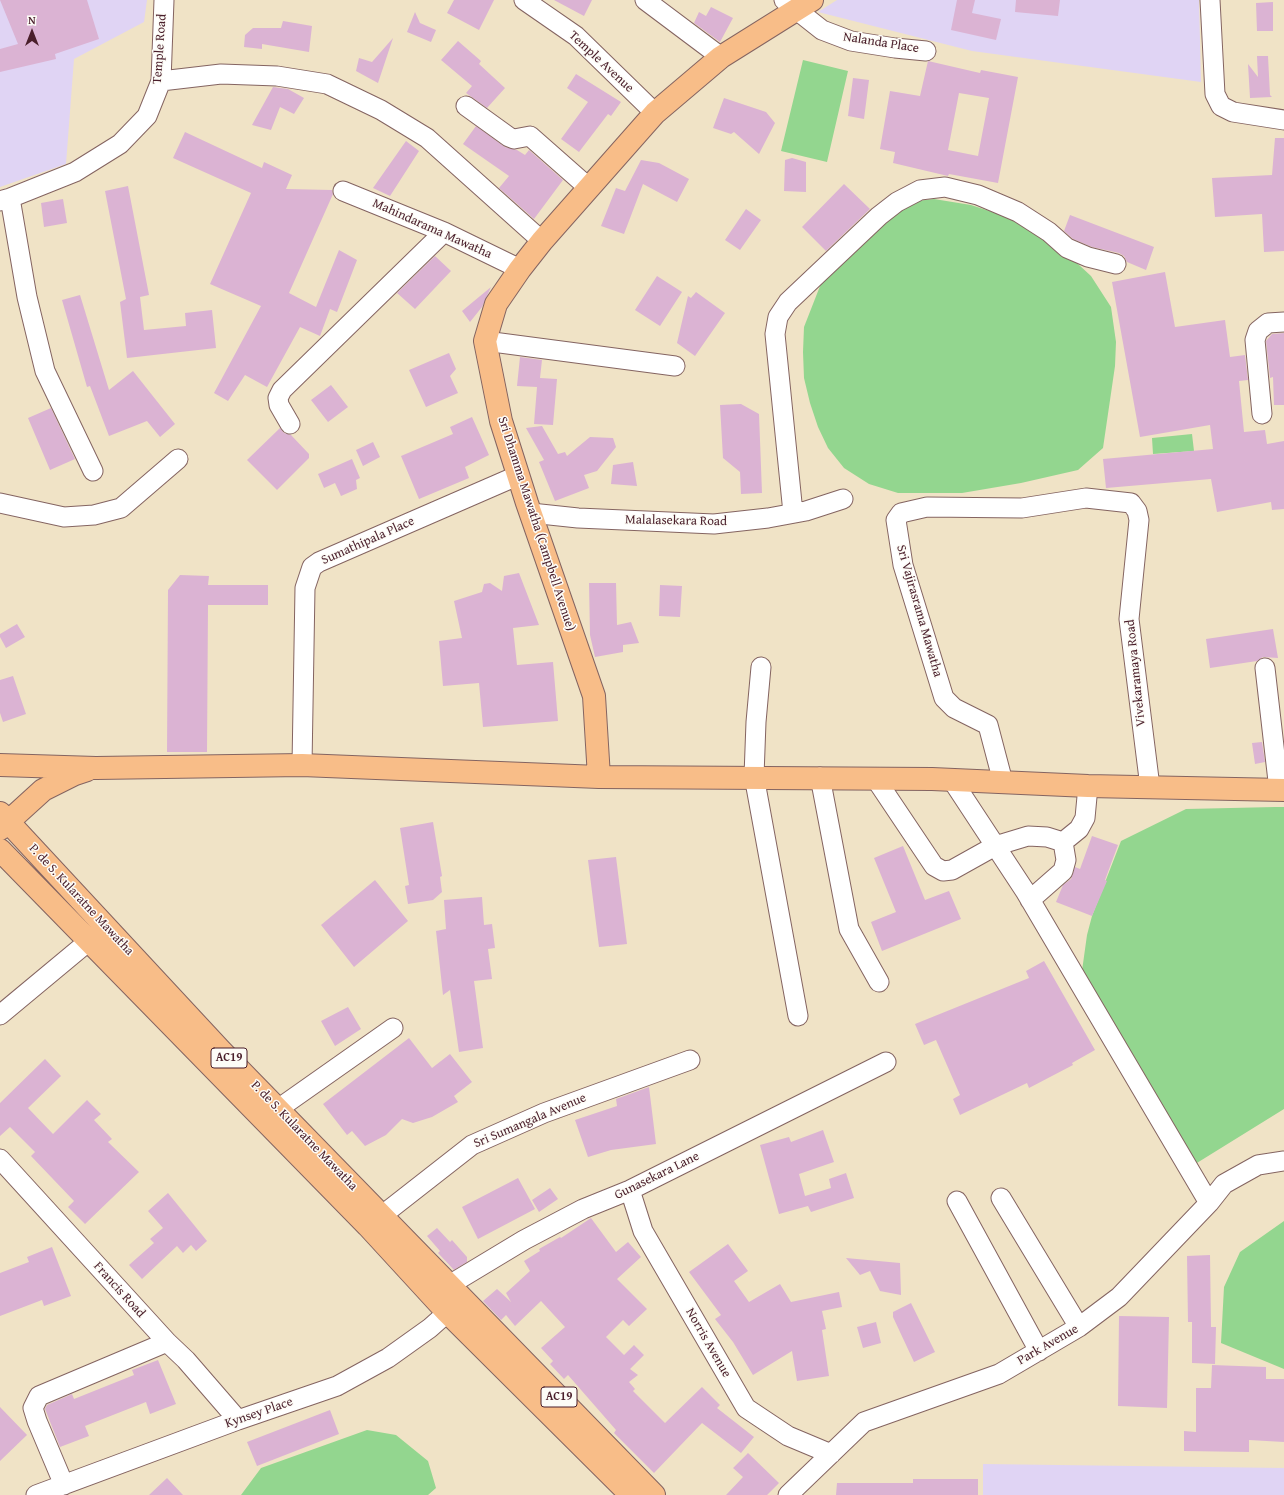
<!DOCTYPE html>
<style>
body{margin:0}
#map{position:relative;width:1284px;height:1495px;overflow:hidden;background:#f0e3c6;font-family:"Gentium Book Plus",serif}
canvas{display:block}
.north{position:absolute;left:12px;top:12px;width:40px;height:40px;-webkit-text-stroke:3px #fdfcf7;paint-order:stroke;rotate:0deg;font-size:11px;font-weight:700;line-height:16px;text-align:center;color:#4a1f2b}
.north::after{content:'';display:block;margin:auto;width:14px;height:18px;background:#4a1f2b;clip-path:polygon(50% 0,100% 100%,50% 72%,0 100%)}
</style>
<div id="map">
<canvas width="1284" height="1495"></canvas>
<div class="north">N</div>
</div>
<script>
const g = document.querySelector('canvas').getContext('2d');
g.lineJoin = 'round';
function fillPath(path, color) {
  g.fillStyle = color;
  g.fill(path, 'evenodd');
}
function toPath(rows) {
  const path = new Path2D();
  for (const r of rows) {
    path.moveTo(r[0], r[1]);
    for (let i = 2; i < r.length; i += 2) path.lineTo(r[i], r[i + 1]);
  }
  return path;
}
function strokePath(path, color, width, dash) {
  g.strokeStyle = color;
  g.lineWidth = width;
  g.lineCap = dash ? 'butt' : 'round';
  g.setLineDash(dash || []);
  g.stroke(path);
}
function label(font, color, halo, rows, align = 'center') {
  g.font = font + ' "Gentium Book Plus",serif';
  g.lineWidth = 3;
  g.setLineDash([]);
  g.textBaseline = 'middle';
  g.strokeStyle = halo;
  g.fillStyle = color;
  for (const [text, x, y, turn = 0] of rows) {
    g.save();
    g.translate(x, y);
    g.rotate((+turn || 0) * Math.PI / 180);
    g.textAlign = isNaN(turn) ? turn : align;
    if (halo) g.strokeText(text, 0, 0);
    g.fillText(text, 0, 0);
    g.restore();
  }
}
fillPath(toPath([
 [0,0,147,0,144,22,74,59,66,164,0,187],
 [837,0,1199,0,1201,82,972,51,818,12],
 [983,1464,1284,1468,1284,1495,983,1495]
]), '#e0d4f4');
fillPath(toPath([
 [803,60,848,71,827,162,781,151],
 [934,199,971,205,1017,220,1065,252,1091,276,1111,307,1116,342,1115,366,1103,448,1078,470,1021,483,962,493,898,493,869,484,844,468,828,448,818,427,810,403,804,378,803,352,804,327,822,281,872,229,916,201],
 [1192,434,1194,451,1153,454,1152,438],
 [1275,807,1284,807,1284,1109,1192,1166,1081,978,1087,935,1092,916,1121,841,1186,809],
 [1284,1221,1284,1369,1221,1343,1224,1287,1240,1252],
 [367,1430,396,1435,428,1461,436,1488,428,1495,241,1495,261,1468]
]), '#93d68f');
fillPath(toPath([
 [0,0,87,0,99,39,55,54,56,59,0,72,0,49,18,44],
 [454,0,494,0,479,30,447,13],
 [554,0,592,0,584,16],
 [957,0,975,0,972,13,1001,19,996,40,951,30],
 [1016,0,1060,0,1058,16,1015,12],
 [1273,2,1273,31,1257,31,1256,3],
 [711,7,733,18,720,42,694,23,699,12,706,16],
 [415,12,420,23,436,30,431,42,407,32],
 [283,21,312,26,309,52,262,44,262,49,244,47,245,35,253,28,281,28],
 [393,38,378,83,356,71,359,58,372,62],
 [458,41,481,61,479,64,505,88,487,108,466,93,472,86,441,60],
 [1257,56,1268,56,1270,95,1272,97,1250,98,1248,64,1258,77],
 [928,61,980,73,981,70,1018,77,998,183,949,174,948,176,893,163,895,152,880,149,890,91,920,96],
 [959,93,989,98,978,156,948,150],
 [576,74,621,102,611,116,608,114,579,152,561,139,588,102,567,88],
 [853,78,869,80,864,119,848,116],
 [273,87,288,89,304,98,294,114,280,107,271,130,252,125],
 [724,98,766,112,775,123,759,154,734,132,731,134,713,128],
 [476,126,505,147,517,150,525,155,529,150,563,180,534,219,499,188,509,176,463,144],
 [185,132,262,168,264,162,292,175,286,189,332,190,333,194,289,293,316,307,339,250,357,260,337,312,330,309,320,336,300,327,267,387,245,375,228,401,214,393,261,306,210,284,251,193,173,158],
 [1275,138,1284,138,1284,251,1264,252,1262,214,1215,217,1212,178,1272,175],
 [406,141,419,151,390,196,373,188],
 [792,158,806,162,806,192,784,191,785,160],
 [641,160,659,163,689,179,677,202,643,184,624,234,601,226,616,188,625,191],
 [844,184,870,209,826,251,802,227],
 [128,186,149,295,140,297,144,330,186,326,185,313,212,310,216,348,127,358,120,302,126,299,105,191],
 [63,199,67,223,44,227,41,203],
 [746,209,761,220,740,250,725,240],
 [1070,215,1154,247,1146,270,1127,262,1124,256,1119,253,1092,247,1073,239,1064,231],
 [435,256,451,271,415,309,397,293],
 [1165,272,1175,327,1225,320,1230,357,1245,355,1248,380,1239,381,1244,432,1265,430,1267,444,1284,441,1284,509,1272,510,1271,502,1217,512,1211,479,1106,488,1103,459,1213,449,1210,425,1140,437,1112,282],
 [657,276,682,292,660,326,635,310],
 [491,287,482,307,470,322,462,311],
 [696,292,725,313,695,356,677,343,688,296,691,298],
 [80,295,109,390,133,371,175,424,160,437,147,421,109,436,90,386,87,387,62,300],
 [1284,333,1284,405,1274,405,1273,377,1270,378,1266,341,1272,334],
 [449,353,456,369,450,376,458,393,426,407,409,370],
 [520,357,542,360,540,378,557,379,553,425,534,424,537,387,517,386],
 [331,385,348,407,328,422,311,400],
 [741,404,759,414,762,493,741,494,740,472,723,458,720,405],
 [51,408,75,459,50,470,28,418],
 [472,417,489,455,465,467,469,478,419,499,401,456,453,434,450,427],
 [542,426,558,454,565,452,567,456,590,437,613,438,616,447,597,471,584,475,589,488,555,501,539,462,544,460,526,428],
 [280,428,284,433,291,435,309,454,309,458,277,490,247,460],
 [373,442,380,457,363,466,356,450],
 [352,459,360,478,356,480,357,489,341,496,335,483,324,488,318,474],
 [633,462,637,486,611,484,613,465],
 [519,573,539,625,513,628,517,665,553,662,558,721,483,727,479,683,443,686,439,641,462,638,454,601,482,592,484,584,490,583,502,591,504,576],
 [180,575,209,576,208,585,268,585,268,605,208,605,207,752,167,752,168,590],
 [589,583,616,583,617,625,631,622,639,643,623,645,623,652,595,657,590,635],
 [660,585,682,586,680,617,659,616],
 [17,624,25,637,6,648,0,637,0,634],
 [1273,629,1278,658,1263,657,1257,661,1210,668,1206,639],
 [13,676,26,714,3,722,0,713,0,680],
 [1262,742,1265,762,1255,764,1252,743],
 [433,822,442,876,440,877,442,892,433,900,408,904,405,886,409,885,400,828],
 [1092,836,1118,845,1105,880,1107,881,1092,916,1056,902,1063,885,1071,879,1075,867,1080,869],
 [903,846,925,900,949,891,961,919,882,951,871,922,896,912,874,858],
 [616,857,627,944,599,947,588,860],
 [375,880,408,921,354,967,321,925],
 [482,897,484,925,492,924,495,948,488,949,492,979,474,981,483,1048,459,1052,450,990,443,995,436,931,446,929,444,900],
 [1044,961,1095,1050,1072,1063,1073,1065,1029,1088,1027,1083,960,1115,953,1099,960,1095,936,1040,924,1045,915,1024,1029,978,1026,971],
 [348,1007,361,1029,335,1046,321,1021],
 [409,1038,432,1068,450,1054,472,1082,454,1096,458,1102,432,1117,413,1123,402,1119,386,1135,365,1146,352,1131,347,1135,323,1104],
 [45,1059,61,1076,28,1108,53,1134,87,1100,101,1114,94,1120,112,1139,108,1142,139,1172,85,1224,68,1207,74,1201,31,1156,35,1152,10,1127,0,1136,0,1103],
 [649,1087,656,1144,611,1150,588,1157,575,1120,617,1106,616,1099],
 [823,1130,834,1162,799,1174,805,1196,831,1188,829,1179,846,1173,854,1198,811,1212,808,1206,779,1214,760,1145,789,1137,791,1142],
 [518,1178,535,1209,478,1239,462,1207],
 [550,1188,558,1199,539,1212,532,1200],
 [168,1193,207,1241,196,1251,191,1245,183,1253,177,1246,142,1279,129,1265,154,1243,150,1239,163,1228,148,1211],
 [591,1218,616,1252,628,1242,641,1257,617,1279,647,1309,629,1326,623,1320,606,1337,624,1355,634,1345,644,1355,630,1369,638,1375,629,1382,635,1389,633,1391,665,1423,702,1387,720,1405,717,1408,754,1437,741,1453,702,1423,654,1473,614,1433,616,1430,568,1375,564,1379,550,1364,553,1361,541,1348,565,1327,541,1301,515,1326,506,1315,501,1320,483,1301,497,1289,511,1302,506,1293,530,1271,524,1261,540,1251,539,1249,560,1237,561,1238],
 [437,1228,450,1242,452,1240,467,1257,467,1262,454,1270,438,1253,440,1251,427,1236],
 [728,1244,748,1271,734,1281,749,1302,780,1284,791,1302,839,1292,842,1307,822,1311,826,1329,822,1330,829,1376,797,1381,792,1351,753,1375,733,1342,715,1319,721,1315,689,1272],
 [52,1247,71,1296,44,1306,42,1300,0,1316,0,1273,29,1262,27,1257],
 [1210,1255,1211,1327,1216,1327,1215,1364,1192,1363,1192,1322,1188,1322,1187,1256],
 [846,1258,900,1263,901,1295,880,1291,870,1271,860,1275],
 [911,1303,935,1352,914,1362,893,1317,893,1312],
 [1119,1316,1169,1317,1167,1408,1118,1406],
 [876,1322,881,1343,863,1348,857,1327],
 [158,1360,176,1404,150,1414,146,1402,85,1426,89,1436,60,1447,45,1409,47,1405,72,1394,74,1399,134,1375,132,1370],
 [1212,1365,1266,1367,1266,1379,1284,1379,1284,1442,1249,1440,1249,1452,1184,1451,1184,1431,1196,1432,1196,1388,1211,1388],
 [0,1407,27,1435,0,1461],
 [330,1410,339,1434,257,1466,247,1442],
 [748,1453,779,1483,767,1495,726,1495,743,1477,733,1468],
 [167,1478,183,1495,149,1495],
 [913,1479,978,1479,978,1495,836,1495,837,1483,913,1483]
]), '#dbb3d3');
const minor = toPath([
 [524,0,576,36,655,113],
 [645,0,721,57],
 [784,0,822,30,851,41,895,48,926,51],
 [1210,0,1215,94,1221,106,1233,112,1284,120],
 [161,81,221,74,277,76,327,84,381,110,427,138,542,241],
 [466,106,509,137,514,139,530,136,589,188],
 [343,191,444,232,520,269],
 [10,198,27,297,45,371,93,471],
 [0,201,10,198,75,172,120,144,147,116,161,81,164,0],
 [485,341,675,366],
 [1262,414,1255,340,1258,331,1268,323,1284,322],
 [290,424,279,405,278,398,282,390,444,232],
 [0,503,64,517,94,515,121,508,178,459],
 [531,513,578,518,714,524,768,518,806,511,843,499],
 [793,513,775,334,778,317,788,302,879,216,897,202,920,190,945,187,978,195,1018,212,1049,232,1067,248,1088,257,1116,264],
 [761,667,756,722,754,776,798,1016],
 [1265,668,1279,790],
 [302,765,305,588,312,567,319,562,519,475],
 [820,777,849,929,879,982],
 [875,778,934,866,943,871,952,870,995,846,1028,836,1047,837,1063,842,1066,860,1063,871,1030,900],
 [952,780,1025,891,1209,1203],
 [1003,782,988,725,954,708,944,698,903,565,896,520,901,513,927,507,1022,508,1086,498,1131,503,1137,511,1139,520,1129,619,1150,787],
 [1063,842,1079,829,1085,818,1088,786],
 [0,1015,89,941],
 [278,1109,393,1028],
 [0,1159,167,1342,186,1360,238,1420],
 [630,1190,643,1231,746,1408,788,1436,831,1454],
 [1001,1198,1079,1327],
 [957,1201,1039,1351],
 [371,1224,472,1145,544,1113,690,1060],
 [439,1294,451,1284,524,1240,583,1209,630,1190,886,1062],
 [64,1485,37,1421,33,1408,39,1396,167,1342],
 [36,1495,238,1420,337,1386,388,1358,430,1328,458,1303],
 [788,1495,864,1422,999,1374,1079,1327,1119,1297,1209,1203,1224,1184,1258,1165,1284,1161]
]);
const major = toPath([
 [0,765,96,768,302,765,599,777,932,779,1088,786,1284,790],
 [599,777,594,696,527,503,501,421,485,341,496,304,520,269,542,241,655,113,721,57,812,0],
 [0,813,222,1052,654,1495],
 [0,829,43,790,75,774,87,770],
 [0,850,368,1226,447,1312,631,1495]
]);
strokePath(minor, '#846461', 21);
strokePath(major, '#846461', 24);
strokePath(minor, '#fff', 19);
strokePath(major, '#f8bd88', 22);
for (const [x, y, w] of [
 [229,1058,36],
 [559,1397,36]
]) {
  const box = new Path2D();
  box.roundRect(x - w / 2, y - 10, w, 20, 3);
  g.fillStyle = '#fdfcf7';
  g.fill(box);
  strokePath(box, '#4a1f2b', 1);
}
label('bold 12px', '#4a1f2b', null, [
 ["AC19",229,1058],
 ["AC19",559,1397]
]);
label('13px', '#4a1f2b', '#fdfcf7', [
 ["Nalanda Place",881,43,9],
 ["Temple Road",160,49,-86],
 ["Temple Avenue",601,62,43],
 ["Mahindarama Mawatha",432,229,24],
 ["Malalasekara Road",676,521,1],
 ["Sri Dhamma Mawatha (Campbell Avenue)",536,524,72],
 ["Sumathipala Place",368,541,-24],
 ["Sri Vajirasrama Mawatha",919,611,74],
 ["Vivekaramaya Road",1136,673,-96],
 ["P. de S. Kularatne Mawatha",81,900,47],
 ["Sri Sumangala Avenue",530,1121,-23],
 ["P. de S. Kularatne Mawatha",304,1136,46],
 ["Gunasekara Lane",657,1176,-26],
 ["Francis Road",119,1290,48],
 ["Norris Avenue",708,1343,60],
 ["Park Avenue",1048,1345,-30],
 ["Kynsey Place",259,1413,-19]
]);
</script>
